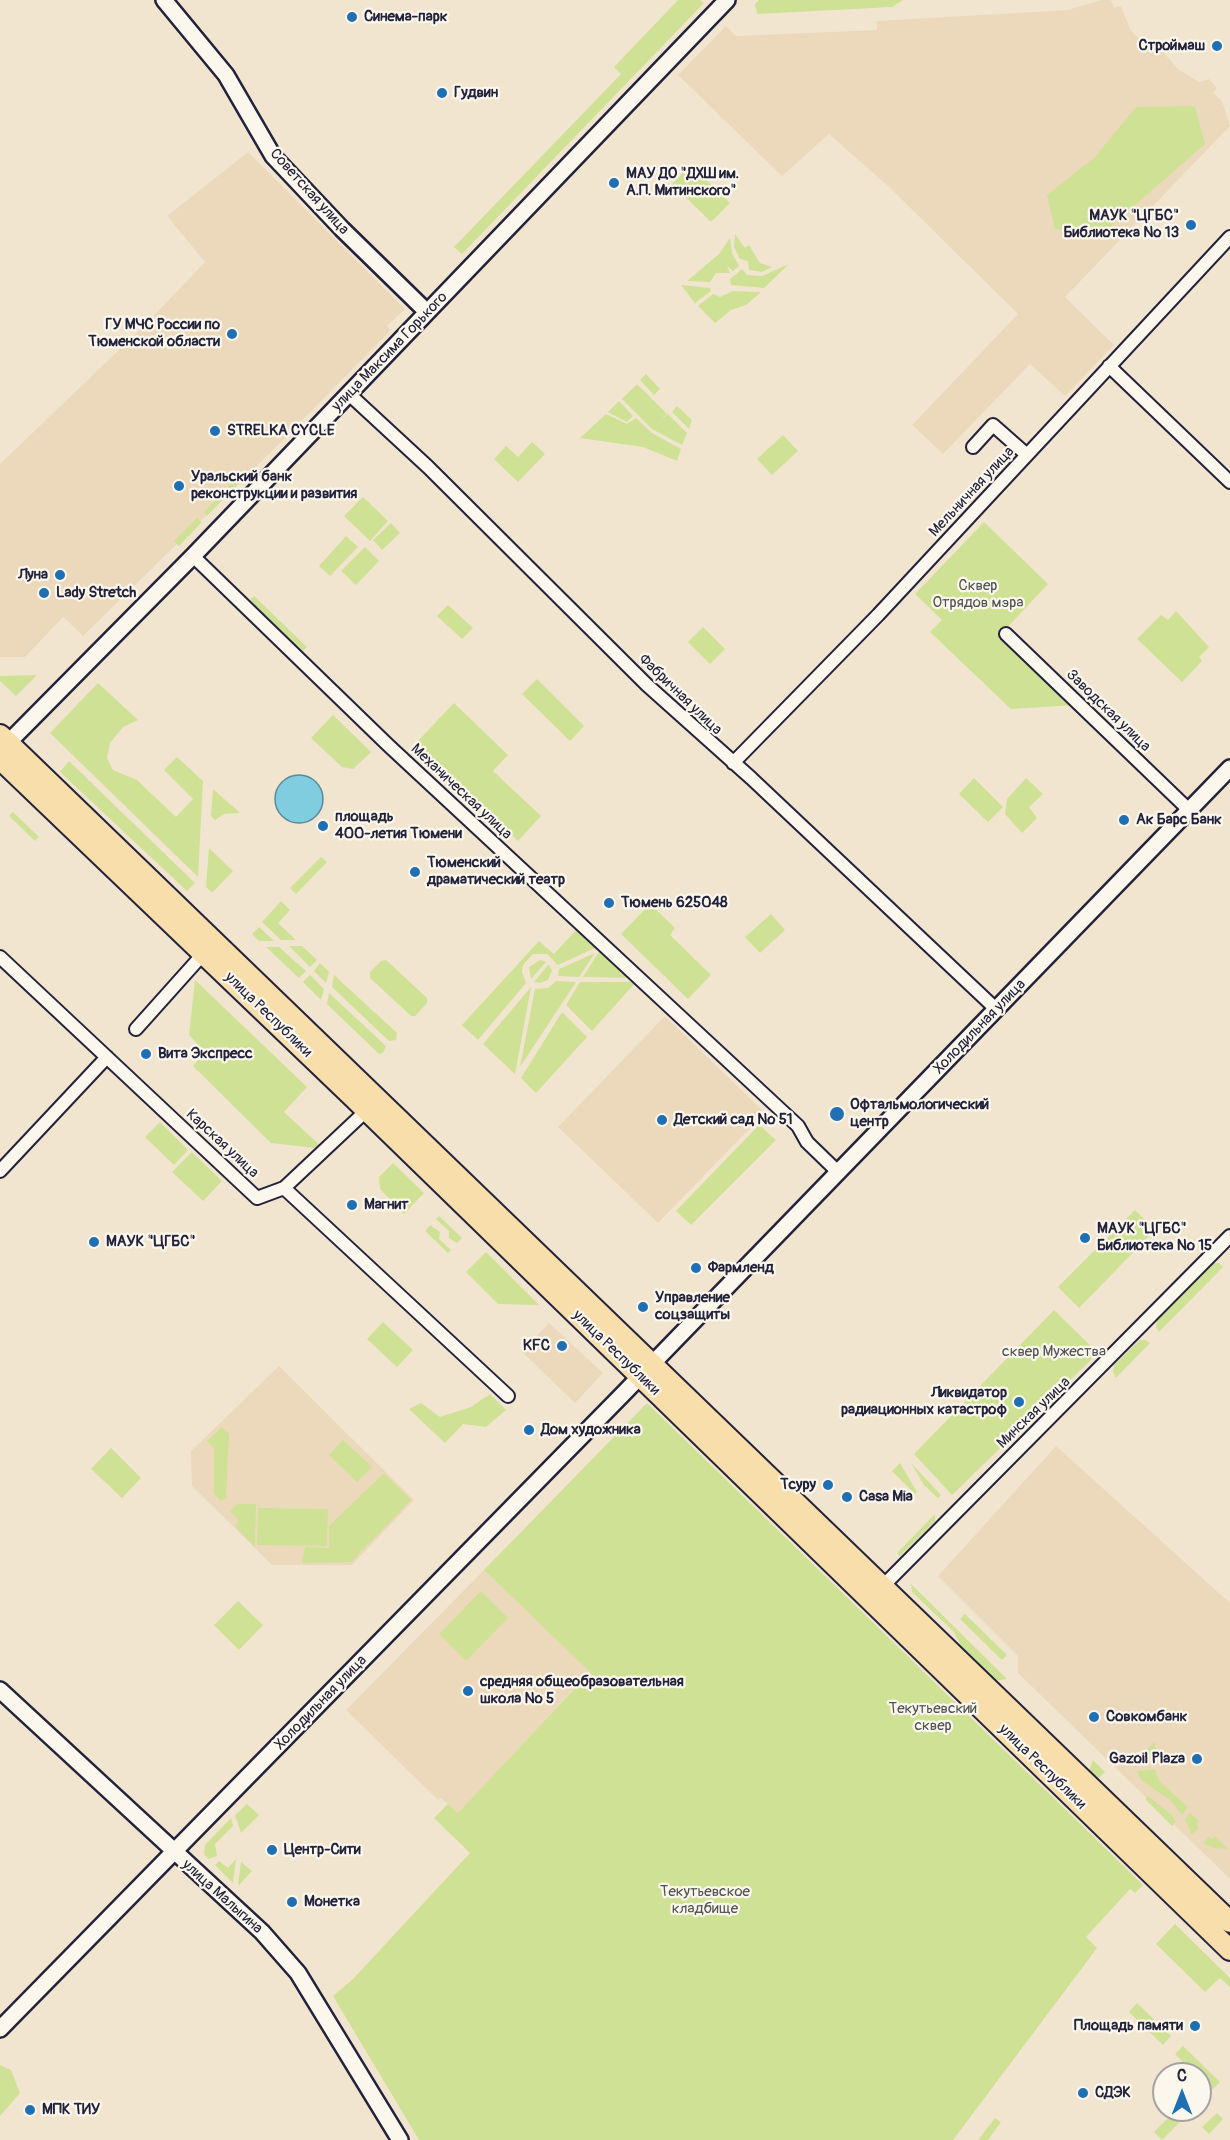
<!DOCTYPE html>
<meta charset="utf-8">
<style>
body{margin:0}
#map{position:relative;width:1230px;height:2140px;overflow:hidden;background:#f2e5d0;font-family:Pangolin,sans-serif}
canvas{display:block}
.north{position:absolute;left:1152px;top:2062px;width:60px;height:60px;box-sizing:border-box;background:#fbf7ec;border:2px solid #a4a2a5;border-radius:50%;rotate:0deg;font-size:16px;font-weight:700;line-height:24px;text-align:center;color:#22223b}
.north::after{content:'';display:block;margin:auto;width:21px;height:27px;background:#1f6fb2;clip-path:polygon(50% 0,100% 100%,50% 72%,0 100%)}
</style>
<div id="map">
<canvas width="1230" height="2140"></canvas>
<div class="north">С</div>
</div>
<script>
const g = document.querySelector('canvas').getContext('2d');
g.lineJoin = 'round';
function fillPath(path, color) {
  g.fillStyle = color;
  g.fill(path, 'evenodd');
}
function toPath(rows) {
  const path = new Path2D();
  for (const r of rows) {
    if (r.length === 3) {
      path.moveTo(r[0] + r[2], r[1]);
      path.arc(r[0], r[1], r[2], 0, 2 * Math.PI);
      continue;
    }
    path.moveTo(r[0], r[1]);
    for (let i = 2; i < r.length; i += 2) path.lineTo(r[i], r[i + 1]);
  }
  return path;
}
function strokePath(path, color, width, dash) {
  g.strokeStyle = color;
  g.lineWidth = width;
  g.lineCap = dash ? 'butt' : 'round';
  g.setLineDash(dash || []);
  g.stroke(path);
}
function label(font, color, halo, rows, align = 'center') {
  g.font = font + ' Pangolin,sans-serif';
  g.lineWidth = 4.5;
  g.setLineDash([]);
  g.textBaseline = 'middle';
  g.strokeStyle = halo;
  g.fillStyle = color;
  for (const [text, x, y, turn = 0] of rows) {
    g.save();
    g.translate(x, y);
    g.rotate((+turn || 0) * Math.PI / 180);
    g.textAlign = isNaN(turn) ? turn : align;
    if (halo) g.strokeText(text, 0, 0);
    g.fillText(text, 0, 0);
    g.restore();
  }
}
fillPath(toPath([
 [1101,0,1111,0,1114,8,1121,6,1130,29,1145,46,1157,45,1178,69,1199,82,1209,79,1217,88,1213,93,1222,101,1230,126,1065,297,1114,345,1065,396,1030,364,943,454,912,425,1018,314,888,186,829,134,782,176,678,75,726,26,736,36,877,30,877,21,1068,10],
 [248,152,405,309,387,326,391,330,271,452,83,636,63,617,25,657,0,657,0,464,146,324,205,262,167,216],
 [665,1016,765,1113,658,1223,558,1127],
 [549,1323,603,1373,575,1403,522,1352],
 [279,1366,414,1500,352,1565,272,1565,192,1486,191,1451],
 [1056,1446,1230,1603,1230,1879,1018,1673,1018,1656,938,1576],
 [484,1570,590,1671,458,1814,441,1798,438,1800,346,1710]
]), '#ecd9bc');
fillPath(toPath([
 [678,0,700,0,704,3,462,254,454,247,621,74,614,67],
 [759,0,903,0,892,7,757,14,755,4],
 [1195,106,1205,144,1103,233,1055,229,1047,195,1094,158,1136,107],
 [691,165,730,203,711,222,672,184],
 [735,234,745,248,749,245,760,263,772,267,762,272,749,270,748,261,740,259,734,247],
 [730,238,732,253,739,266,733,271,727,266,730,273,716,273,710,282,687,281,719,254],
 [789,264,764,288,731,285,730,279,742,269,747,275,762,276],
 [681,285,710,288,711,291,695,303],
 [733,291,761,292,746,305,731,310,715,323,698,306,713,294,720,297],
 [646,374,660,389,654,395,640,380],
 [637,384,667,414,657,424,668,414,687,433,682,445,652,429,622,399],
 [619,401,633,416,627,422,608,412],
 [677,406,692,420,689,429,672,412],
 [606,414,627,424,636,418,652,433,681,449,677,461,643,447,580,438],
 [783,435,798,451,772,475,757,459],
 [532,442,545,454,518,482,494,459,506,446,518,457],
 [239,476,242,480,207,516,204,512],
 [363,497,388,521,370,541,344,516],
 [197,518,202,522,179,546,174,541],
 [984,522,1048,584,1002,633,1076,705,1011,709,930,632,942,620,915,594],
 [391,523,400,533,382,550,373,540],
 [346,536,358,547,330,576,319,566],
 [365,547,379,561,356,585,341,571],
 [254,596,307,647,303,651,250,600],
 [448,605,473,628,462,639,437,616],
 [1176,611,1209,647,1199,657,1202,661,1182,682,1137,639,1161,615,1168,620],
 [703,627,725,649,710,664,688,642],
 [37,675,16,696,0,681,0,676],
 [537,679,584,726,570,741,522,694],
 [98,683,138,720,123,727,110,743,107,758,113,770,137,780,176,817,193,799,164,770,177,757,203,781,198,877,50,733],
 [454,703,508,755,493,771,541,816,518,841,416,743],
 [333,715,371,752,353,769,342,767,311,738],
 [69,761,195,883,187,891,60,772],
 [974,778,1003,807,988,822,959,794],
 [1026,778,1043,794,1029,807,1037,818,1022,833,1005,814,1007,799],
 [213,789,239,812,239,813,224,814,215,820,211,816],
 [13,812,39,837,35,841,9,816],
 [209,848,233,871,212,893,206,887],
 [321,857,327,862,296,894,290,888],
 [281,901,290,910,278,923,296,940,281,940,262,922],
 [650,904,675,928,670,935,711,975,688,999,621,934],
 [771,914,785,930,760,953,745,937],
 [259,927,274,941,259,941,252,934],
 [577,929,597,947,558,965,547,954,533,954,523,965,522,972,526,983,478,1040,462,1025,539,941,554,954],
 [289,946,302,946,317,960,310,967],
 [266,947,279,947,306,971,299,978],
 [600,950,631,978,583,977],
 [595,953,579,977,558,976,559,969],
 [386,960,427,998,427,1003,415,1016,411,1016,370,978,370,972,381,961],
 [540,960,546,962,531,979,529,967],
 [320,963,329,972,326,983,314,971],
 [549,964,552,971,548,980,540,983,534,982],
 [310,975,324,989,321,1000,303,982],
 [334,975,397,1033,396,1040,389,1041,332,987],
 [195,980,307,1087,284,1112,324,1149,271,1143,193,1066,205,1052,189,1035],
 [556,981,576,982,520,1067,535,989,548,988],
 [580,982,636,982,592,1031,566,1005],
 [531,987,515,1074,483,1044],
 [329,993,386,1046,383,1053,379,1054,327,1004],
 [562,1012,587,1037,536,1093,521,1078],
 [160,1122,188,1150,174,1165,145,1137],
 [759,1125,776,1140,691,1225,676,1211],
 [192,1152,222,1181,203,1201,172,1172],
 [393,1163,424,1193,404,1214,380,1189,379,1177],
 [1135,1210,1155,1230,1079,1308,1058,1287],
 [439,1216,462,1238,457,1243,449,1238,449,1231,436,1219],
 [430,1225,440,1232,439,1239,451,1250,448,1253,425,1231],
 [486,1252,539,1305,498,1304,466,1272],
 [1212,1263,1219,1263,1223,1267,1159,1332,1156,1327,1157,1320],
 [1054,1310,1098,1353,952,1495,914,1454],
 [383,1322,413,1350,397,1367,367,1339],
 [1140,1340,1146,1340,1150,1343,1116,1378,1113,1372,1114,1365],
 [490,1394,506,1410,486,1427,463,1424,445,1443,409,1409,421,1403,440,1417,471,1407],
 [647,1403,1143,1885,1135,1893,1130,1889,1086,1937,1097,1948,953,2140,419,2140,333,1996,353,1979,470,1853,434,1818,448,1804,458,1813,590,1672,484,1570],
 [222,1427,229,1434,226,1498,221,1501,214,1494,214,1448,207,1441],
 [343,1440,372,1467,357,1482,329,1455],
 [111,1448,141,1478,122,1498,91,1469],
 [900,1463,917,1492,915,1494,892,1471],
 [911,1463,941,1495,938,1498,924,1485],
 [384,1473,411,1500,351,1562,302,1563,305,1547,329,1548,329,1526],
 [237,1504,256,1504,255,1547,235,1526,239,1520,230,1511],
 [258,1508,328,1509,327,1546,257,1545],
 [935,1514,935,1521,900,1556,897,1553],
 [911,1584,1007,1679,995,1681,962,1648,954,1632,912,1592],
 [481,1591,508,1618,466,1661,439,1634],
 [238,1601,263,1625,239,1650,214,1625],
 [965,1614,1007,1655,1002,1660,960,1619],
 [1154,1742,1156,1749,1154,1760,1137,1761],
 [1093,1760,1105,1772,1099,1778,1089,1771],
 [1155,1769,1159,1781,1188,1807,1182,1815,1170,1800,1141,1780,1137,1771],
 [1148,1796,1172,1815,1176,1822,1172,1826,1145,1799],
 [247,1804,259,1815,241,1833,235,1815],
 [1190,1813,1199,1821,1196,1824,1199,1827,1192,1835,1185,1819],
 [231,1818,233,1826,215,1844,217,1856,208,1859,204,1854,205,1845],
 [1215,1836,1228,1849,1214,1848,1203,1843,1209,1837,1212,1839],
 [236,1859,233,1883,215,1865,219,1861,228,1868],
 [241,1862,252,1871,239,1885,238,1884],
 [1175,1924,1230,1978,1230,1987,1220,1978,1205,1992,1156,1944],
 [1137,2003,1171,2036,1163,2045,1129,2012],
 [1183,2046,1220,2082,1212,2090,1200,2079,1200,2074,1195,2074,1175,2054],
 [0,2065,11,2070,20,2093,0,2116],
 [1176,2110,1192,2110,1162,2140,1154,2132],
 [1217,2113,1223,2119,1209,2134,1202,2127],
 [995,2118,1001,2122,988,2140,978,2140]
]), '#cfe195');
const water = toPath([
 [299,799,24]
]);
fillPath(water, '#80cddf');
strokePath(water, '#5a899d', 1.5);
const minor = toPath([
 [1109,366,1230,482],
 [349,394,428,467,647,685,751,778,997,1010],
 [973,447,993,425,1027,455],
 [193,556,388,745,798,1126,807,1142,839,1173],
 [1006,634,1189,810],
 [733,763,878,615,1230,237],
 [0,957,257,1198,284,1188,508,1396],
 [136,1029,204,953],
 [0,1171,107,1057],
 [284,1188,367,1110],
 [884,1585,1230,1236]
]);
const tertiary = toPath([
 [164,0,226,75,273,156,342,229,427,312],
 [2,749,193,556,727,0],
 [0,1690,262,1932,298,1973,400,2140],
 [0,2029,622,1395,1230,768]
]);
const primary = toPath([
 [0,735,1230,1922],
 [0,759,354,1098,1230,1950]
]);
strokePath(minor, '#22223b', 16);
strokePath(tertiary, '#22223b', 20);
strokePath(primary, '#22223b', 24);
strokePath(minor, '#fbf7ec', 12);
strokePath(tertiary, '#fbf7ec', 15);
strokePath(primary, '#f8deab', 20);
for (const [x, y, r, color] of [
 [352,17,6,"#1f6fb2"],
 [1217,46,6,"#1f6fb2"],
 [442,93,6,"#1f6fb2"],
 [614,183,6,"#1f6fb2"],
 [1191,225,6,"#1f6fb2"],
 [232,334,6,"#1f6fb2"],
 [215,431,6,"#1f6fb2"],
 [179,486,6,"#1f6fb2"],
 [60,575,6,"#1f6fb2"],
 [44,593,6,"#1f6fb2"],
 [1124,820,6,"#1f6fb2"],
 [323,826,6,"#1f6fb2"],
 [415,872,6,"#1f6fb2"],
 [609,903,6,"#1f6fb2"],
 [146,1054,6,"#1f6fb2"],
 [837,1114,8,"#1f6fb2"],
 [662,1120,6,"#1f6fb2"],
 [352,1205,6,"#1f6fb2"],
 [1085,1238,6,"#1f6fb2"],
 [94,1242,6,"#1f6fb2"],
 [696,1268,6,"#1f6fb2"],
 [643,1307,6,"#1f6fb2"],
 [562,1346,6,"#1f6fb2"],
 [1019,1402,6,"#1f6fb2"],
 [529,1430,6,"#1f6fb2"],
 [828,1485,6,"#1f6fb2"],
 [847,1497,6,"#1f6fb2"],
 [468,1691,6,"#1f6fb2"],
 [1094,1717,6,"#1f6fb2"],
 [1197,1759,6,"#1f6fb2"],
 [272,1850,6,"#1f6fb2"],
 [292,1902,6,"#1f6fb2"],
 [1195,2026,6,"#1f6fb2"],
 [1083,2093,6,"#1f6fb2"],
 [30,2110,6,"#1f6fb2"]
]) {
  const dot = new Path2D();
  dot.arc(x, y, r, 0, 2 * Math.PI);
  g.fillStyle = color;
  g.fill(dot);
  strokePath(dot, '#fbf7ec', 2);
}
label('bold 15px', '#22223b', '#fbf7ec', [
 ["Синема-парк",364,17],
 ["Строймаш",1205,46,"right"],
 ["Гудвин",454,93],
 ["МАУ ДО \"ДХШ им.",626,174],
 ["А.П. Митинского\"",626,191],
 ["МАУК \"ЦГБС\"",1179,216,"right"],
 ["Библиотека № 13",1179,233,"right"],
 ["ГУ МЧС России по",220,325,"right"],
 ["Тюменской области",220,342,"right"],
 ["STRELKA CYCLE",227,431],
 ["Уральский банк",191,477],
 ["реконструкции и развития",191,494],
 ["Луна",48,575,"right"],
 ["Lady Stretch",56,593],
 ["площадь",335,817],
 ["400-летия Тюмени",335,834],
 ["Ак Барс Банк",1136,820],
 ["Тюменский",427,863],
 ["драматический театр",427,880],
 ["Тюмень 625048",621,903],
 ["Вита Экспресс",158,1054],
 ["Офтальмологический",850,1105],
 ["центр",850,1122],
 ["Детский сад № 51",674,1120],
 ["Магнит",364,1205],
 ["МАУК \"ЦГБС\"",1097,1229],
 ["Библиотека № 15",1097,1246],
 ["МАУК \"ЦГБС\"",106,1242],
 ["Фармленд",708,1268],
 ["Управление",655,1298],
 ["соцзащиты",655,1315],
 ["KFC",550,1346,"right"],
 ["Ликвидатор",1007,1393,"right"],
 ["радиационных катастроф",1007,1410,"right"],
 ["Дом художника",541,1430],
 ["Тсуру",816,1485,"right"],
 ["Casa Mia",859,1497],
 ["средняя общеобразовательная",480,1682],
 ["школа № 5",480,1699],
 ["Совкомбанк",1106,1717],
 ["Gazoil Plaza",1185,1759,"right"],
 ["Центр-Сити",284,1850],
 ["Монетка",304,1902],
 ["Площадь памяти",1183,2026,"right"],
 ["СДЭК",1095,2093],
 ["МПК ТИУ",42,2110]
], 'left');
label('15px', '#22223b', '#fbf7ec', [
 ["Советская улица",309,192,48],
 ["улица Максима Горького",390,352,-46],
 ["Мельничная улица",972,492,-47],
 ["Фабричная улица",680,695,44],
 ["Заводская улица",1108,711,44],
 ["Механическая улица",461,792,43],
 ["улица Республики",268,1015,44],
 ["Холодильная улица",980,1027,-46],
 ["Карская улица",222,1144,43],
 ["улица Республики",616,1353,44],
 ["Минская улица",1034,1413,-44],
 ["Холодильная улица",321,1703,-46],
 ["улица Республики",1042,1767,44],
 ["улица Малыгина",222,1897,42]
]);
label('15px', '#4d5252', '#fbf7ec', [
 ["Сквер",978,586],
 ["Отрядов мэра",978,603],
 ["сквер Мужества",1054,1352],
 ["Текутьевский",933,1709],
 ["сквер",933,1726],
 ["Текутьевское",705,1892],
 ["кладбище",705,1909]
]);
</script>
